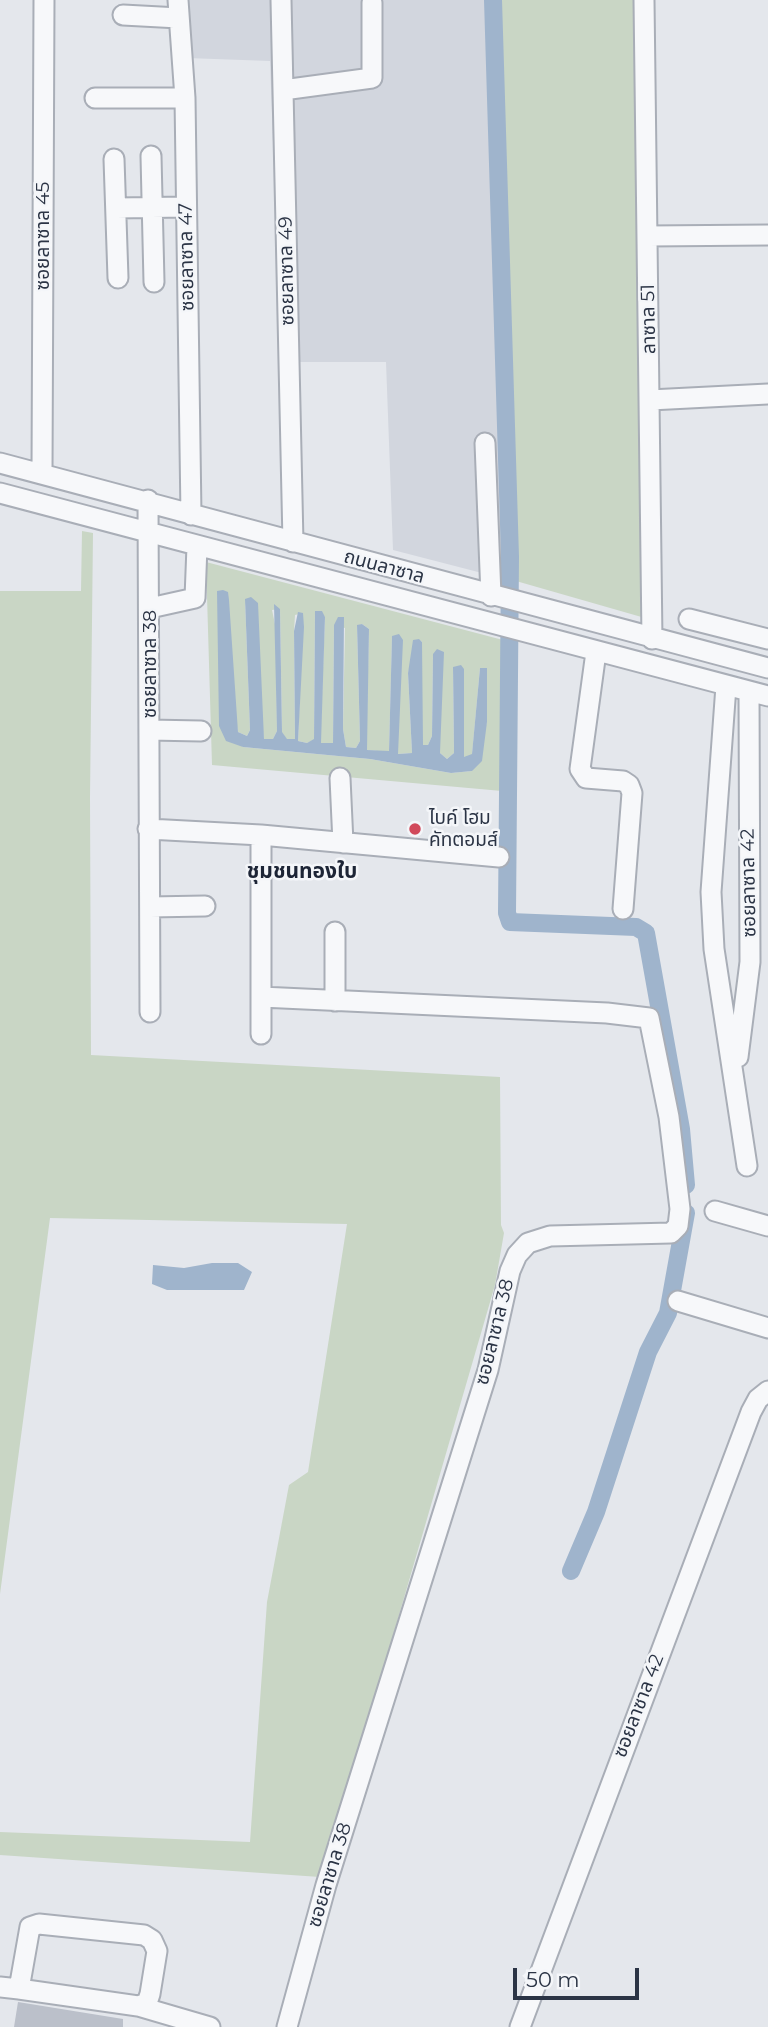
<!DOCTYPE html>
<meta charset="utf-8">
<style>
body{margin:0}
#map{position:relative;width:768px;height:2027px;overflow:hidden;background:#e4e7ec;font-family:Montserrat,sans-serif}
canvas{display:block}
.scale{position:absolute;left:513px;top:1968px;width:126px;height:32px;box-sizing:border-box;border:4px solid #2b3445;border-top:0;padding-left:9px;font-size:21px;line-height:24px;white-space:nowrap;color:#2b3445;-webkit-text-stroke:5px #f4f6f9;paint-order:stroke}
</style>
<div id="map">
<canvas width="768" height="2027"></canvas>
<div class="scale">50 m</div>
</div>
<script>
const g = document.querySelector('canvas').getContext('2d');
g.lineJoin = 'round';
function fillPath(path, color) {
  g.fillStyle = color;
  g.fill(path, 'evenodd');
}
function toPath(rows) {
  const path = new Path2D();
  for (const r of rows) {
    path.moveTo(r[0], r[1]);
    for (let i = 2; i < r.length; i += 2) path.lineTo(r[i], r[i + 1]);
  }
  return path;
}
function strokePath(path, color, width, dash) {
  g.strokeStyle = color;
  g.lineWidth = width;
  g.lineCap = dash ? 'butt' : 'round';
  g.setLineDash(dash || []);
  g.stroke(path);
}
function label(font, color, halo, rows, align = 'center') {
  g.font = font + ' Montserrat,"Noto Sans Thai",sans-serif';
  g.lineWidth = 5;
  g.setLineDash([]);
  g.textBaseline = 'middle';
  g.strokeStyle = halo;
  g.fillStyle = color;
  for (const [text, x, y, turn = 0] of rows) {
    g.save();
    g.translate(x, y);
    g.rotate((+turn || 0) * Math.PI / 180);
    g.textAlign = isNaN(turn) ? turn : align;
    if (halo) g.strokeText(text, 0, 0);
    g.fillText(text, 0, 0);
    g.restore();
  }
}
fillPath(toPath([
 [187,0,486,0,509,580,393,550,386,362,281,362,270,61,187,58]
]), '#d2d6de');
fillPath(toPath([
 [500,0,635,0,645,618,516,581],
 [82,531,93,533,90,797,91,1055,500,1077,501,1225,504,1233,495,1285,333,1842,320,1877,0,1855,0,1832,250,1842,267,1602,289,1485,308,1472,347,1224,50,1218,0,1594,0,591,81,591],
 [206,562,503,640,502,791,212,765],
 [245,599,264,739,273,739,277,731,276,629,272,610,280,609,282,733,287,740,295,739,294,631,295,615,303,613,298,741,307,743,314,740,315,611,325,617,320,744,333,744,334,625,345,628,343,729,346,747,356,748,360,741,357,626,362,624,369,629,366,750,389,752,392,637,398,754,412,753,408,673,418,639,422,642,422,745,428,745,432,736,433,654,440,753,447,759,454,753,453,667,464,758,472,755,480,668,487,722,472,771,451,773,370,759,243,747,219,725,235,716,238,732,247,736,250,730]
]), '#c9d6c5');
fillPath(toPath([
 [223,590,228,592,229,600,238,732,247,736,250,730,245,599,251,597,258,603,264,739,273,739,277,731,274,604,280,609,282,732,287,739,295,739,294,631,298,612,303,613,304,627,298,741,307,743,314,739,315,611,322,611,325,617,321,743,333,743,334,625,338,617,344,617,343,729,346,747,356,748,360,741,357,625,362,624,369,629,367,750,389,751,392,636,399,634,403,640,398,754,412,753,408,673,413,640,419,639,422,642,423,745,428,745,432,736,433,654,437,649,444,652,440,753,447,759,454,753,453,667,461,665,464,669,464,757,472,754,480,668,487,668,487,722,482,761,472,771,451,773,370,759,243,747,226,741,219,726,217,591],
 [212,1263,238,1263,252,1272,244,1290,167,1290,152,1284,153,1265,184,1268]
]), '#9fb4cc');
strokePath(toPath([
 [493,0,510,557,507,913,510,922,636,927,646,933,681,1129,686,1185],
 [571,1571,596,1512,648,1352,668,1313,686,1213]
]), '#9fb4cc', 18);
fillPath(toPath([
 [18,2002,123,2019,123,2027,14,2027]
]), '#bbc0ca');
const minor = toPath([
 [178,0,185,98,191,515],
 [281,0,293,542],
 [644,0,652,639],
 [123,15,179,18],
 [283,90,372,78,372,3],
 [95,98,185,98],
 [151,156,154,282],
 [114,159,118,278],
 [116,208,186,207],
 [648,236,768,235],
 [650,400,768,394],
 [485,443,491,596],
 [0,463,768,668],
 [42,473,44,0],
 [0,493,768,696],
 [148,500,150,1012],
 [150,608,195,598,197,546],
 [689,619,768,639],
 [596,652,580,769,586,778,623,781,629,785,632,793,623,909],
 [726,686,711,892,714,949,747,1166],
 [149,730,201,731],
 [340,778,343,843],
 [148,829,261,835,499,857],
 [150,907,205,906],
 [335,932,335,1001],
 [261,997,607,1013,649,1018,669,1117,680,1209,678,1226,671,1233,550,1236,528,1243,517,1255,510,1271,488,1370,326,1885,287,2027],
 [261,1034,261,835],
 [738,1057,750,962,749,692],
 [715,1211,768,1226],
 [678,1301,768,1328],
 [0,1987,19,1989,138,2006,147,2003,150,1994,157,1951,152,1940,144,1935,39,1924,30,1927,19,1989],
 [138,2006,210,2027],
 [520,2027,751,1412,758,1399,768,1391]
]);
strokePath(minor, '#a9aeb7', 23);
strokePath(minor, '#f7f8fa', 19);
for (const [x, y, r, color] of [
 [415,829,7,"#d1495b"]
]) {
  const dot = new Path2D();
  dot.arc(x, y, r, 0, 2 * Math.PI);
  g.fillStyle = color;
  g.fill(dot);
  strokePath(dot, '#f4f6f9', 2.5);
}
label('19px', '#2b3445', '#f4f6f9', [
 ["ซอยลาซาล 45",43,236,-90],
 ["ซอยลาซาล 47",187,257,-91],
 ["ซอยลาซาล 49",287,271,-91],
 ["ลาซาล 51",649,319,-91],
 ["ถนนลาซาล",384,567,15],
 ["ซอยลาซาล 38",150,664,-90],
 ["ซอยลาซาล 42",749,883,-91],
 ["ซอยลาซาล 38",495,1332,-76],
 ["ซอยลาซาล 42",639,1706,-69],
 ["ซอยลาซาล 38",330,1875,-73]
]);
label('19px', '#2b3445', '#f4f6f9', [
 ["ไบค์ โฮม",429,818],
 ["คัทตอมส์",429,840]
], 'left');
label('bold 21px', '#1d2536', '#f4f6f9', [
 ["ชุมชนทองใบ",302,872]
]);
</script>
